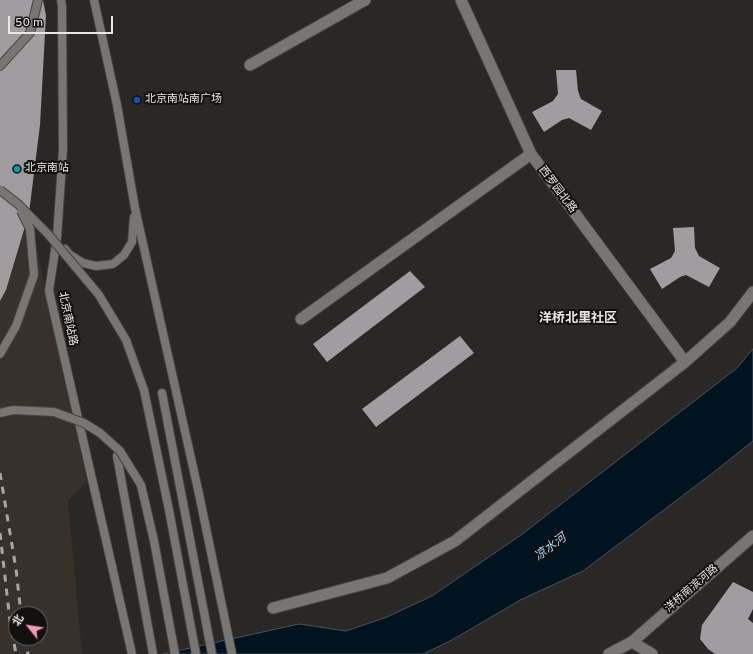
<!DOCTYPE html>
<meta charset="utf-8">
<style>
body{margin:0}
#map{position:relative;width:753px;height:654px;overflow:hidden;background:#2a2826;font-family:Overpass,"Noto Sans SC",sans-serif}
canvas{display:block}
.north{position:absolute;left:8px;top:606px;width:40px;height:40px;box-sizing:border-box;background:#121110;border:1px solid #686766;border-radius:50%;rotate:300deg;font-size:11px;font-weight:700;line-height:16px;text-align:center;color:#e9e7e6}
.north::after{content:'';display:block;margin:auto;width:14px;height:18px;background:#ef9ab8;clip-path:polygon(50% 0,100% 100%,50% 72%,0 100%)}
.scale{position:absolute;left:8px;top:16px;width:105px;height:18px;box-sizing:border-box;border:2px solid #e9e7e6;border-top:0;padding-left:5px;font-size:12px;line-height:14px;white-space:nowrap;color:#e9e7e6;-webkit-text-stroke:3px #121110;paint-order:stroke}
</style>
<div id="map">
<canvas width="753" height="654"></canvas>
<div class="north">北</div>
<div class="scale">50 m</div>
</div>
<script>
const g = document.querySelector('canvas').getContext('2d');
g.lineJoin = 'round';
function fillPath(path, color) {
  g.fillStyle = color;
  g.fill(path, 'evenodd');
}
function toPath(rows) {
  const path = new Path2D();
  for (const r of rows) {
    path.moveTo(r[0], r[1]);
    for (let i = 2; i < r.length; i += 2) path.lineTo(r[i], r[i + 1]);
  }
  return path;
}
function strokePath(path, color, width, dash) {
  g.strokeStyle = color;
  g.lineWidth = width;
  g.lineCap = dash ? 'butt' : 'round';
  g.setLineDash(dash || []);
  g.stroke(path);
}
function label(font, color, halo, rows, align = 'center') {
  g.font = font + ' Overpass,"Noto Sans SC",sans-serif';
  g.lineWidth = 4;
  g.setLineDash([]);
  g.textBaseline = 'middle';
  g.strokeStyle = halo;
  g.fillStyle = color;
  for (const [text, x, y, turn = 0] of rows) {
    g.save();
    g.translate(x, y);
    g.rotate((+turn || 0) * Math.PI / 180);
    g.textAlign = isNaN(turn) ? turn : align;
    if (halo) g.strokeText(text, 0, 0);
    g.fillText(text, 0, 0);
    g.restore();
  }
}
fillPath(toPath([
 [0,79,87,481,68,500,82,654,0,654],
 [16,614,40,614,40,638,16,638]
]), '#38302b');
const water = toPath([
 [753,349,753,441,714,472,583,571,522,599,452,640,423,654,163,654,299,624,346,631,387,617,432,596,521,535,737,368,753,349]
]);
fillPath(water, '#01131e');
strokePath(water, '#47535a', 1);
fillPath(toPath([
 [0,0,43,0,46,15,40,125,29,213,6,290,0,301],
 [556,70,576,70,578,91,581,99,602,111,591,130,569,118,562,120,544,132,532,112,553,101,558,94],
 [694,227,695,248,699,256,720,268,709,287,686,275,680,277,662,289,650,269,671,258,675,251,673,228],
 [410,271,425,287,327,362,313,344],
 [460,336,474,353,376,427,362,409],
 [733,582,753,592,753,609,748,619,753,623,753,654,715,654,708,649,700,639,702,625]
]), '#a09c9f');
const service = toPath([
 [61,0,62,6,63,149,57,237,49,291,132,654],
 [94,0,117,105,135,208,199,494,232,654],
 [0,66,30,33,38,0],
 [65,249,70,255,83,263,96,266,113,264,124,255,132,242,134,217],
 [162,393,212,654],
 [117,456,153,654]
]);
const minor = toPath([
 [461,0,531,154,685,362],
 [250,65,365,0],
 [301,319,531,154],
 [273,608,387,578,455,541,685,362,730,322,753,292],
 [632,642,753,536]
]);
const tertiary = toPath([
 [632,642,652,654],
 [609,654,632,642]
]);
strokePath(service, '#464443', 10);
strokePath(minor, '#464443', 13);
strokePath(tertiary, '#464443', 13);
strokePath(service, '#797573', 8);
strokePath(minor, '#797573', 11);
strokePath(tertiary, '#797573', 11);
strokePath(toPath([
 [0,473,16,569,21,614],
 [0,533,10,621,16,654],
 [25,638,28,654]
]), '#a8a6a5', 3, [7, 7]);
const serviceBridge = toPath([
 [0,190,18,204,48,234,99,295,126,340,144,390,169,510,196,654],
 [0,354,16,326,34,275,30,229,21,211],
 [0,413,13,410,54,412,84,423,100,433,120,451,141,485,154,541,175,654]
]);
strokePath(serviceBridge, '#464443', 10, []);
strokePath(serviceBridge, '#797573', 8);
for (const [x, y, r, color] of [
 [137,100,4,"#1a4fb4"],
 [17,169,4,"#0f9aa8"]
]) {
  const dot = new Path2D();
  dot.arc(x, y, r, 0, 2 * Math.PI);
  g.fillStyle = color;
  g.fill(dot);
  strokePath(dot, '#121110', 1.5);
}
label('11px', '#e9e7e6', '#121110', [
 ["北京南站南广场",145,100],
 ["北京南站",25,169]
], 'left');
label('11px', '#e9e7e6', '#121110', [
 ["西罗园北路",557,190,53],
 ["北京南站路",67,319,78],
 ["洋桥南滨河路",692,589,-41]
]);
label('italic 12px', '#a9dcfe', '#121110', [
 ["凉水河",551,548,-37]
]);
label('bold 13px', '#e9e7e6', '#121110', [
 ["洋桥北里社区",578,319]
]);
</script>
